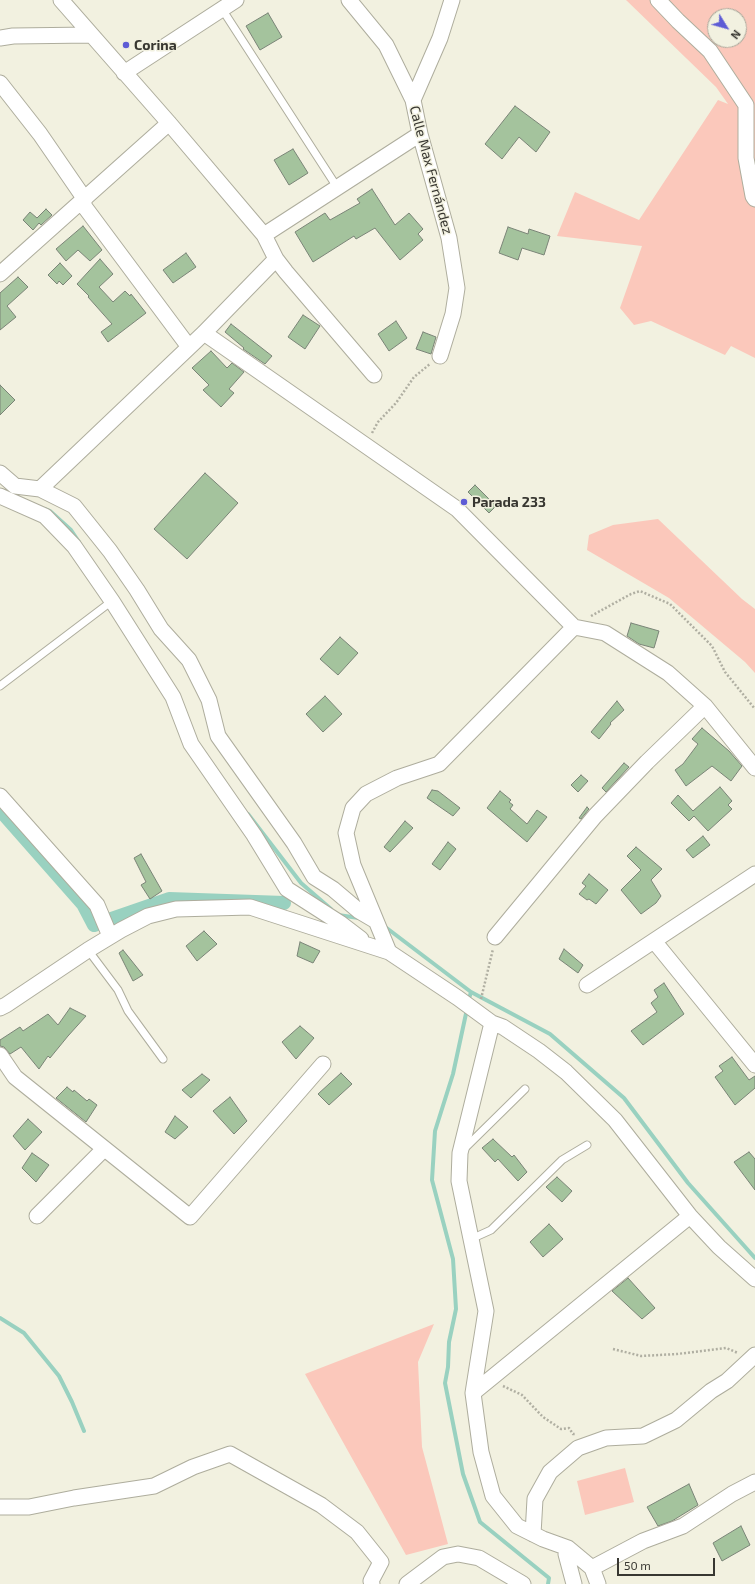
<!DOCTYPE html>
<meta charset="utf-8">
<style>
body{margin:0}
#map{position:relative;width:755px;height:1584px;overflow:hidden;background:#f2f1e0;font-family:"Exo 2",sans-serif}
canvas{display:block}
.north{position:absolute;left:707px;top:8px;width:40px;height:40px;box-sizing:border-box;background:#f2f1e0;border:1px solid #a8a79a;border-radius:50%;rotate:127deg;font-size:11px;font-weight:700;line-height:16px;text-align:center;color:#383731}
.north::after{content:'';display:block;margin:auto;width:14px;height:18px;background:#5e5cd5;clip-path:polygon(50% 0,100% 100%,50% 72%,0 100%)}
.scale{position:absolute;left:617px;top:1558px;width:98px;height:18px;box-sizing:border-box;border:2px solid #383731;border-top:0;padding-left:5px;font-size:12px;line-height:14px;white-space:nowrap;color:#383731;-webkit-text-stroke:3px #f2f1e0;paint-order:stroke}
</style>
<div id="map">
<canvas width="755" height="1584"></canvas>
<div class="north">N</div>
<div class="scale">50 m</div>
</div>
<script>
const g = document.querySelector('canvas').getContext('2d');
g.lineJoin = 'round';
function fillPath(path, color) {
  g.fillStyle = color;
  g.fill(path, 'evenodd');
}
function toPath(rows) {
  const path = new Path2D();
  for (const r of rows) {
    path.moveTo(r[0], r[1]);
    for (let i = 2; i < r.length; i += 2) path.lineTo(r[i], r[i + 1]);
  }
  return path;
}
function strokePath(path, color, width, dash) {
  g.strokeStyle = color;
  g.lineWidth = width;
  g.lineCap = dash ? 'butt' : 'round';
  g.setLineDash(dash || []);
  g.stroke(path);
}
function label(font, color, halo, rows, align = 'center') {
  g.font = font + ' "Exo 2",sans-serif';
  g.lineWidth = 3;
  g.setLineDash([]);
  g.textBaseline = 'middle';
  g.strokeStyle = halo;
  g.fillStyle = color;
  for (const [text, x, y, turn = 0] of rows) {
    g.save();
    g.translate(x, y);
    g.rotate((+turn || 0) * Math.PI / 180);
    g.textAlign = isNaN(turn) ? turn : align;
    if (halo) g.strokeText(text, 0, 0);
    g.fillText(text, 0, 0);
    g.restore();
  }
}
fillPath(toPath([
 [626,0,755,0,755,358,731,346,725,355,651,321,634,325,620,308,642,246,557,236,575,192,639,220,718,100,728,104,716,87],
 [715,16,739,16,739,40,715,40],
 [658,519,742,599,755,609,755,673,745,662,669,598,587,550,589,535,613,525],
 [434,1324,418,1362,422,1447,448,1544,406,1555,305,1374],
 [625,1468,634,1502,585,1515,577,1481]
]), '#fbc8bb');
strokePath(toPath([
 [45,509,50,511,71,530,79,542],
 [248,814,301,883,331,909],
 [338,915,359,918],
 [384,926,471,992,468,1002],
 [471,992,550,1034,624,1098,688,1183,755,1258],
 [467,1009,453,1074,435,1131,432,1180,453,1259,456,1309,449,1342,448,1367,445,1383,463,1474,480,1522,549,1578,548,1584],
 [0,1318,24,1333,59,1376,72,1402,84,1431]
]), '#99d1c0', 4);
strokePath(toPath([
 [0,810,83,904,94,925,97,924],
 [111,919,169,899,284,903]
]), '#99d1c0', 14);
const building = toPath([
 [268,13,282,37,260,50,246,26,268,13],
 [515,106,550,132,536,152,519,137,502,159,485,144,515,106],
 [293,149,308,173,289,185,274,160,293,149],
 [372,189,395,225,409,213,423,229,418,234,423,240,400,260,375,228,356,239,354,236,313,262,295,232,325,213,330,220,360,203,357,199,372,189],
 [46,209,52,215,41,225,39,223,33,230,23,220,30,212,37,218,46,209],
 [83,226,102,250,90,261,78,250,66,261,56,249,83,226],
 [508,227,528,234,529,229,550,236,544,255,522,248,518,260,499,253,508,227],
 [186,253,196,267,173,283,163,270,186,253],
 [100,259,113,274,99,287,113,302,125,291,130,296,131,294,146,313,108,342,101,332,112,324,88,297,89,296,77,284,100,259],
 [60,263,72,276,63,285,59,281,57,284,48,275,60,263],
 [18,277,28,287,7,306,16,317,0,330,0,293,18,277],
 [303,315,320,326,305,349,288,337,303,315],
 [396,321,407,338,389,351,378,334,396,321],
 [231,324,272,356,265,364,243,349,244,348,225,332,231,324],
 [423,332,436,337,431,354,416,349,423,332],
 [211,351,227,368,232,363,244,372,229,389,234,393,221,407,203,390,209,385,192,368,211,351],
 [0,385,15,400,0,415,0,385],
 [205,473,238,503,187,559,154,529,205,473],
 [475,485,496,506,489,513,468,492,475,485],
 [631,623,659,631,654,648,639,644,627,636,631,623],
 [340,637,358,653,338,675,320,659,340,637],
 [325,696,342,714,323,732,306,714,325,696],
 [617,701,624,710,610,723,611,724,599,739,591,732,617,701],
 [702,728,729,751,742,766,731,781,712,766,686,786,675,770,683,764,698,744,692,739,702,728],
 [624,763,629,767,606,792,602,788,624,763],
 [581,775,588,781,578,792,571,785,581,775],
 [720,787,732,801,728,805,732,809,708,831,694,816,689,821,671,803,678,795,693,811,720,787],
 [432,790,438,791,460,808,453,816,427,798,432,790],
 [500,791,511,800,509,802,513,805,510,809,527,824,537,810,547,817,527,842,487,808,500,791],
 [587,807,589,809,581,819,579,818,587,807],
 [405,821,413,828,390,852,384,847,405,821],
 [703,836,710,845,693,858,686,850,703,836],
 [448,842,456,849,440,870,432,864,448,842],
 [636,847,662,869,651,880,661,896,656,903,641,914,621,890,641,870,627,856,636,847],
 [141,854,162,891,150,899,141,885,146,882,134,858,141,854],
 [589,874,608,890,596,904,589,899,587,900,579,894,586,886,582,883,589,874],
 [204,931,217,944,197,961,186,946,204,931],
 [300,942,320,951,313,963,297,956,300,942],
 [564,949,583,965,578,973,559,959,564,949],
 [123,950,143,975,133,981,119,953,123,950],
 [664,983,684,1014,643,1045,631,1031,657,1012,651,1003,658,997,654,990,664,983],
 [70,1008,86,1016,68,1036,50,1058,48,1056,39,1069,21,1047,10,1054,4,1047,0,1046,0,1040,20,1027,23,1031,48,1014,58,1025,70,1008],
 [300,1026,314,1038,296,1059,282,1042,300,1026],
 [732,1057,749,1080,755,1076,755,1088,735,1105,715,1077,723,1071,719,1066,732,1057],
 [341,1073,352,1084,329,1105,318,1094,341,1073],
 [202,1074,210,1080,191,1098,182,1090,202,1074],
 [67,1087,73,1092,74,1090,87,1101,89,1099,97,1105,86,1122,56,1098,67,1087],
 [230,1097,247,1121,234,1134,213,1111,230,1097],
 [175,1116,188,1127,175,1139,165,1132,175,1116],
 [28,1119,42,1132,25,1150,13,1136,28,1119],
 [493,1139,512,1157,514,1155,527,1172,518,1181,498,1159,495,1162,482,1148,493,1139],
 [749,1152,755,1159,755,1190,734,1162,749,1152],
 [32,1153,49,1165,36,1182,22,1168,32,1153],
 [557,1177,572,1191,562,1202,546,1187,557,1177],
 [549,1224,563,1239,543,1257,530,1242,549,1224],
 [628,1278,655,1308,642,1319,612,1291,628,1278],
 [689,1484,698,1505,672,1521,658,1526,647,1507,689,1484],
 [741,1526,750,1545,722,1561,713,1543,741,1526]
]);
fillPath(building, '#a4c39d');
strokePath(building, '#7a8477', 1);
const lane = toPath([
 [222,9,337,187],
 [0,686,112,601],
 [88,950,118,990,128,1011,163,1059],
 [465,1148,525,1089],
 [471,1239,491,1230,562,1160,587,1145]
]);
const street = toPath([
 [61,0,169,123,264,235,276,259,286,272,374,375],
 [349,0,386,45,413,100,420,134,449,238,457,288,453,314,440,356],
 [658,0,678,21,710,51,746,105,746,158,753,196,755,199],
 [0,38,13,36,91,35],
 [124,73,236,0],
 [0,83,40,134,84,198,84,206,189,347],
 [413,100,440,38,452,0],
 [264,235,420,134],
 [0,274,169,123],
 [204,333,457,509,574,627,605,633,668,673,705,706,755,768],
 [0,473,15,486,40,489,74,506,110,551,137,590,161,629,189,660,209,700,218,736,294,843,314,877,333,889,359,911,376,921],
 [40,489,204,333,276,259],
 [0,496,45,516,74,546,112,601,173,697,191,744,254,835,287,889,340,923,361,939],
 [0,796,97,905,110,936],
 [495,937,595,816,647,762,705,706],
 [654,941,755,1065],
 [389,952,353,865,346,833,353,808,366,794,397,778,439,764,574,627],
 [587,985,755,874],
 [0,1008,6,1005,88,950,121,930,148,916,176,909,250,907,389,952,458,998,492,1023,503,1027,539,1051,566,1072,615,1120,690,1216,719,1247,755,1279],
 [492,1023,460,1153,459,1181,486,1311,473,1393,481,1452,493,1496,517,1526,543,1539,568,1548,592,1568,598,1584],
 [0,1055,15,1077,190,1217,323,1064],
 [37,1216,104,1149],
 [473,1393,690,1216],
 [0,1507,29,1507,74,1498,154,1486,193,1467,230,1454,321,1505,357,1532,381,1562,371,1581,372,1584],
 [533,1534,535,1499,550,1472,578,1448,606,1438,643,1436,676,1420,711,1391,727,1381,755,1355],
 [568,1548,566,1554,574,1584],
 [592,1568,643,1541,683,1526,732,1494,755,1482],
 [407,1584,443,1557,458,1554,479,1558,523,1584]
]);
strokePath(lane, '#aead9d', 9);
strokePath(street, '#aead9d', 17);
strokePath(toPath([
 [372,433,378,422,396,403,414,377,430,364],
 [591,616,631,594,640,591,670,604,712,646,725,672,755,709],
 [481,999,493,949],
 [613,1349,641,1356,677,1354,726,1348,738,1353],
 [503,1386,522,1395,543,1417,561,1429,569,1428,573,1434,575,1434]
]), '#b0afa2', 2.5, [2, 2]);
strokePath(lane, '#fff', 7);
strokePath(street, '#fff', 15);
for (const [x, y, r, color] of [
 [126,45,4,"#5e5cd5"],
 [464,502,4,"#5e5cd5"]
]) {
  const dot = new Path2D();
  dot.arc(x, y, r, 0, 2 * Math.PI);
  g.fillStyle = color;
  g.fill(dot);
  strokePath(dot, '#f2f1e0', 1.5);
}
label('bold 14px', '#383731', '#f2f1e0', [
 ["Corina",134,45],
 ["Parada 233",472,502]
], 'left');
label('14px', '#383731', '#f2f1e0', [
 ["Calle Max Fernández",431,170,75]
]);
</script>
